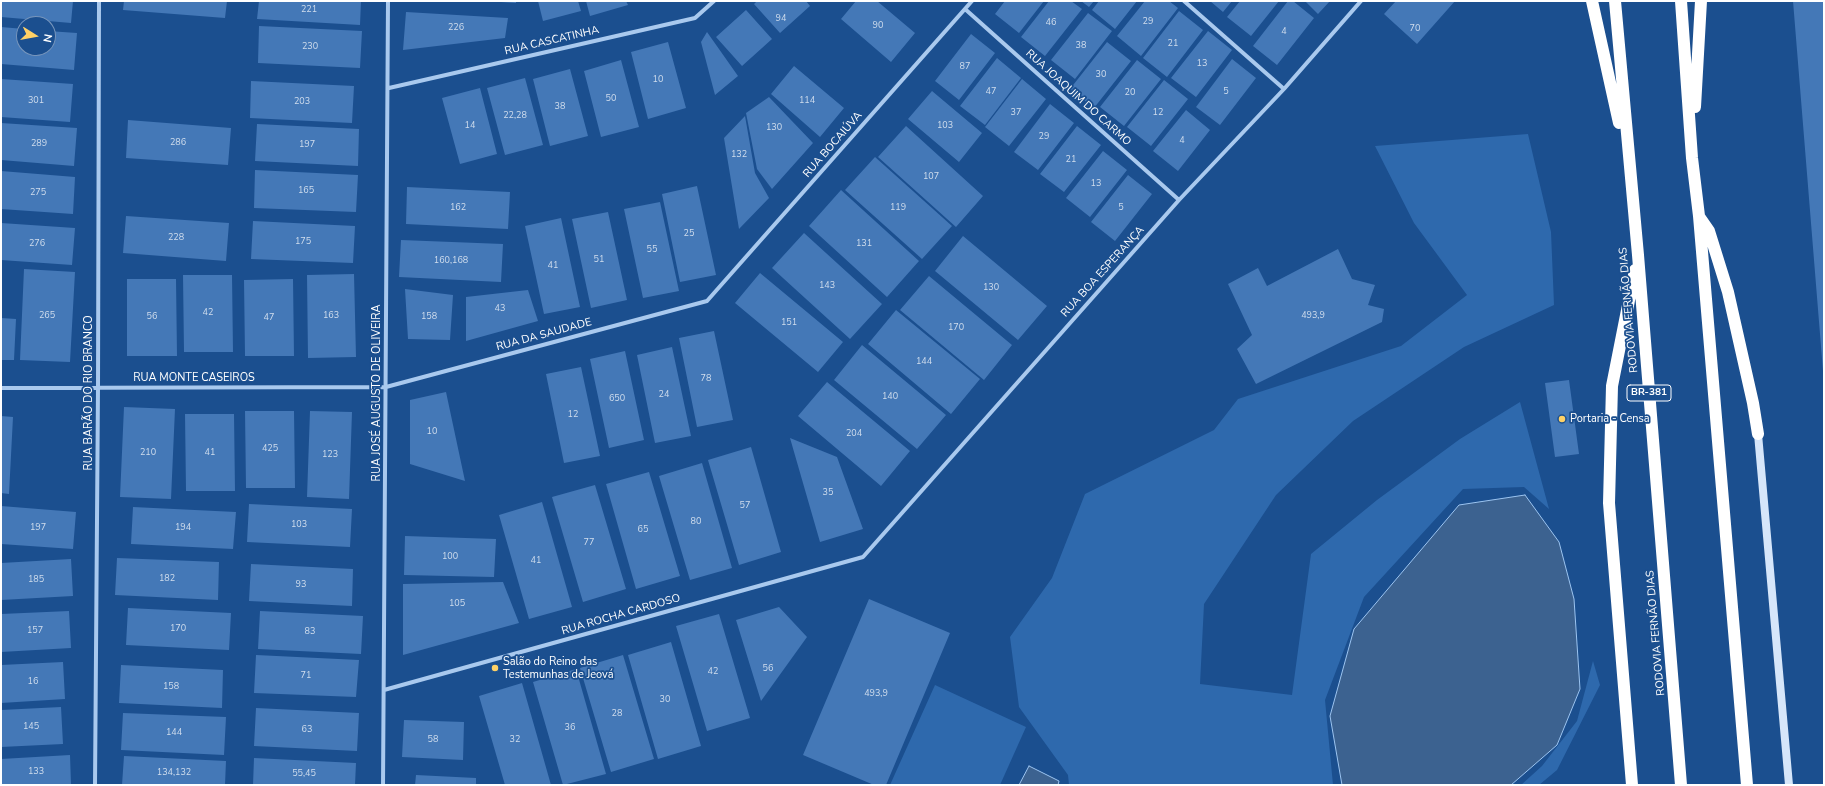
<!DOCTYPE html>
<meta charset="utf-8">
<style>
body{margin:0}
#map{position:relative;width:1825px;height:786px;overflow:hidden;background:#1b4f8f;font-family:"Nunito Sans",sans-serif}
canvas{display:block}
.frame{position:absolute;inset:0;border:2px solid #fff;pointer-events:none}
.north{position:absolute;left:16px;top:16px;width:40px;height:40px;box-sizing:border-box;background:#1b4f8f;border:1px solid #7695bc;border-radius:50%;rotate:101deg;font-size:11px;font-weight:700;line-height:16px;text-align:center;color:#fff}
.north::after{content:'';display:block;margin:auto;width:14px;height:18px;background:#ffd166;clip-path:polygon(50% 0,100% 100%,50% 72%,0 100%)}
</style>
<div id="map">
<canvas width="1825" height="786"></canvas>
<div class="frame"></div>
<div class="north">N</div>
</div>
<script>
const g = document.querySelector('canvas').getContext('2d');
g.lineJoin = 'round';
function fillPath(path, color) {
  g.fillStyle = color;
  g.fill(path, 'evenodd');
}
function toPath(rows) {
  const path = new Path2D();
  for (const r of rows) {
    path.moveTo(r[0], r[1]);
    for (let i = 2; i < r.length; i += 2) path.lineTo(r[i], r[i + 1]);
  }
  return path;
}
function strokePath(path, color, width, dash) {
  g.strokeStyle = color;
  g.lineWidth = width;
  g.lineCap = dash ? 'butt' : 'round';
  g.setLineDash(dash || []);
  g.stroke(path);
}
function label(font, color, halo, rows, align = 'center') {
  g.font = font + ' "Nunito Sans",sans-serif';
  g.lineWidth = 3.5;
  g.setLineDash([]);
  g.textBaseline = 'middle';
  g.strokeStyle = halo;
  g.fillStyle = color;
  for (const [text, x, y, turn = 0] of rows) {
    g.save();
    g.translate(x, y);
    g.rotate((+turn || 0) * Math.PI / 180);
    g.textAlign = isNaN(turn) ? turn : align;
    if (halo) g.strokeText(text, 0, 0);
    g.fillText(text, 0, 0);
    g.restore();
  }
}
fillPath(toPath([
 [1528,134,1551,232,1554,305,1464,347,1353,421,1276,495,1204,604,1200,684,1292,695,1311,554,1377,500,1460,439,1520,402,1549,509,1524,487,1463,489,1364,597,1325,700,1333,785,1069,785,1068,775,1019,707,1010,637,1052,578,1085,494,1214,430,1238,399,1401,346,1467,295,1414,223,1375,146],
 [1593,661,1600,685,1557,770,1539,785,1521,785,1542,766,1577,721],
 [935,685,1026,727,1000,785,890,785]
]), '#2e69ad');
const water = toPath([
 [1525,495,1559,542,1574,599,1580,689,1557,745,1511,785,1342,785,1330,716,1354,629,1459,505,1525,495],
 [1029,766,1059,781,1058,785,1019,785,1029,766]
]);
fillPath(water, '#3c6290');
strokePath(water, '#9cc4f0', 1);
fillPath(toPath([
 [1,1,73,1,71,23,1,17],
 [124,1,227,1,225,18,123,10],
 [259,1,361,1,360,25,257,19],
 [501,1,516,1,516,3,501,2],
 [538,1,578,1,581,11,543,21],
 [586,1,626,1,628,5,590,16],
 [757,1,806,1,810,6,780,33,754,4],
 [856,1,877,1,915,33,891,62,841,19],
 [1005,1,1044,1,1019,33,995,14],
 [1049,1,1071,1,1082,9,1045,56,1021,37],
 [1081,1,1094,1,1089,7],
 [1099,1,1137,1,1115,29,1092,10],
 [1145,1,1169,1,1178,8,1141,56,1117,36],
 [1210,1,1232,1,1223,12],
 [1240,1,1279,1,1251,36,1227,17],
 [1288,1,1293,1,1314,18,1277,65,1253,46],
 [1305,1,1330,1,1318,14],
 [1396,1,1455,1,1417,44,1384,14],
 [1793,1,1824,1,1824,371,1823,371],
 [746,10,772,39,742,66,716,37],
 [1179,11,1203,30,1167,77,1143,58],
 [406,12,508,18,505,38,403,50],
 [1088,13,1112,31,1075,79,1051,60],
 [259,26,362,31,360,68,258,63],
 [1,27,24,29,24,48,48,48,48,31,77,33,74,70,1,64],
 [1208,31,1232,50,1196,97,1171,78],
 [707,32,738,76,715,95,701,42],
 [971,34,995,53,959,100,935,81],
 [668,42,686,108,648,119,631,52],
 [1107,42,1131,61,1094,108,1070,89],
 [997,58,1021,78,985,125,960,106],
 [1232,59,1256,78,1220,125,1196,107],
 [621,60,639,127,601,137,584,71],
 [1137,60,1161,79,1124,126,1100,107],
 [794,66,844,108,820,137,771,94],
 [570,69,588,136,550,146,533,79],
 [525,78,543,145,505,155,487,88],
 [1,79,73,84,70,122,1,117],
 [1022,79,1046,99,1009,146,985,127],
 [1164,80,1188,99,1151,146,1127,127],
 [251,81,354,86,352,123,250,118],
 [480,88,497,154,460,164,442,98],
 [932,91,982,133,959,162,908,119],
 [769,97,813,143,772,189,757,169,746,113],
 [1050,104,1074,123,1038,170,1014,152],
 [1186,110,1210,130,1178,171,1153,151],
 [745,116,755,173,769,198,739,229,724,138],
 [128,120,231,128,228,165,126,158],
 [1,123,77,128,74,166,1,160],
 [257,124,359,129,358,166,255,161],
 [906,126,983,196,956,227,878,157],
 [1077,126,1101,145,1064,192,1040,174],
 [1103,151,1127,170,1090,217,1066,198],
 [875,157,952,226,922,259,845,190],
 [255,170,358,175,356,212,254,208],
 [1,171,75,177,73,214,1,209],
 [1128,175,1152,194,1115,241,1091,222],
 [697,186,716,275,680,282,662,194],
 [407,187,510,192,508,229,406,224],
 [841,190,919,261,887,297,809,226],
 [660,202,679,291,643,298,624,209],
 [608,212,627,300,591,308,572,219],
 [126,216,229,223,226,261,123,253],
 [561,218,580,307,544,314,525,226],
 [253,221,355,226,353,263,251,259],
 [1,223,75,228,72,265,1,260],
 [804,233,882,304,850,339,772,268],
 [963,236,1047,306,1018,340,935,271],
 [401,240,503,244,501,282,399,277],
 [1338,249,1352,279,1375,285,1368,305,1384,309,1382,322,1256,384,1237,349,1252,335,1228,284,1258,268,1267,286],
 [24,269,75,272,70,362,20,360],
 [760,273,843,342,818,372,735,303],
 [354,274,356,357,308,358,307,275],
 [183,275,232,275,233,352,184,352],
 [929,276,1012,345,984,380,900,310],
 [127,279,176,279,177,356,127,356],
 [293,279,294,356,245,356,244,280],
 [405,289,453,295,450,340,408,339],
 [528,290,538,321,466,341,466,297],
 [896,310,980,379,951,414,868,344],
 [1,318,16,319,14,360,1,360],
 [714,331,733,420,697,427,679,338],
 [862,345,946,415,917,449,834,380],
 [672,347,691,436,655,443,637,355],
 [625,351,644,440,609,448,590,359],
 [581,367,600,456,564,463,546,374],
 [1569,380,1579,454,1555,457,1545,383],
 [827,382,910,451,881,486,798,416],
 [446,392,465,481,410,464,410,400],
 [124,407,175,409,171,499,120,497],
 [245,411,294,411,295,488,246,488],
 [310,411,352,412,349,499,307,497],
 [185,414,234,414,235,491,186,491],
 [1,416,13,417,9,494,1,493],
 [790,438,837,457,863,529,820,542],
 [751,447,781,552,739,565,708,460],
 [702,463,732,568,690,580,659,476],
 [649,472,680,576,636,589,606,484],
 [595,485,626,589,583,602,552,497],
 [542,502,572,607,529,619,499,515],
 [249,504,352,509,350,547,247,542],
 [1,506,76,512,73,549,1,544],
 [133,507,236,512,233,549,131,544],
 [405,536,496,539,494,577,404,575],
 [117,558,219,562,218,600,115,595],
 [71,559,73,596,1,600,1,563],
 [251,564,353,569,352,606,249,601],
 [503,582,519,623,403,655,403,584],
 [869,599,950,633,886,785,874,785,803,755],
 [779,607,807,637,761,701,736,620],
 [128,608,231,613,229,650,126,645],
 [69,611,71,648,1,652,1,614],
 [260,611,363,616,361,654,258,649],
 [719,614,750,718,707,731,676,626],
 [671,642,701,746,658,759,628,655],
 [256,655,359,660,356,697,254,693],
 [623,655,654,759,611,772,580,668],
 [63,662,65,699,1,703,1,665],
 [121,665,223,670,222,708,119,703],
 [576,669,606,774,563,785,533,682],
 [522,683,551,785,505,785,479,696],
 [61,707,63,744,1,747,1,710],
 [256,708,359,713,357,751,254,746],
 [123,713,226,717,224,755,121,750],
 [404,720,464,722,463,760,402,757],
 [70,755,71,785,1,785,1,759],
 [124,756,226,761,225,785,122,785],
 [254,758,356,763,355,785,253,785],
 [416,775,476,778,476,785,415,785]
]), '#4478b7');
strokePath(toPath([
 [1184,1,1284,89],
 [965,9,1179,200],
 [389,88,695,18,714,1],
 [1,388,386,387,707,301,972,1],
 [384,690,863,557,1179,200,1284,89,1361,1],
 [95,785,98,387,99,1],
 [383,785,388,1]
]), '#a9c9ee', 4);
strokePath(toPath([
 [1758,434,1789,785]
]), '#d6e6fa', 8);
strokePath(toPath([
 [1592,1,1619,123],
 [1615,1,1638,255,1681,785],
 [1681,1,1692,158,1699,216,1747,785],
 [1695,107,1701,1],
 [1700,218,1709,231,1728,292,1753,403,1758,434],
 [1632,785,1609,503,1612,386,1635,270]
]), '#fff', 12);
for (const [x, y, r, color] of [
 [1562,419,4,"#ffd166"],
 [495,668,4,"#ffd166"]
]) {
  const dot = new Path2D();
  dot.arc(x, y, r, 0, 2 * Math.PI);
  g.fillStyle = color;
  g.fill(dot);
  strokePath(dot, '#1b4f8f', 1.5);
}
label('9px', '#d0dded', null, [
 ["221",309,10],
 ["94",781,19],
 ["29",1148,22],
 ["46",1051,23],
 ["90",878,26],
 ["226",456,28],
 ["70",1415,29],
 ["4",1284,32],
 ["21",1173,44],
 ["38",1081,46],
 ["230",310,47],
 ["13",1202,64],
 ["87",965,67],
 ["30",1101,75],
 ["10",658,80],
 ["47",991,92],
 ["5",1226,92],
 ["20",1130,93],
 ["50",611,99],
 ["301",36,101],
 ["114",807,101],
 ["203",302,102],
 ["38",560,107],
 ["37",1016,113],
 ["12",1158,113],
 ["22,28",515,116],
 ["14",470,126],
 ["103",945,126],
 ["130",774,128],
 ["29",1044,137],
 ["4",1182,141],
 ["286",178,143],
 ["289",39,144],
 ["197",307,145],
 ["132",739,155],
 ["21",1071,160],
 ["107",931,177],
 ["13",1096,184],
 ["165",306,191],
 ["275",38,193],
 ["162",458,208],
 ["119",898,208],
 ["5",1121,208],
 ["25",689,234],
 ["228",176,238],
 ["175",303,242],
 ["276",37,244],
 ["131",864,244],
 ["55",652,250],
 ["51",599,260],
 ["160,168",451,261],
 ["41",553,266],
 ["143",827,286],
 ["130",991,288],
 ["43",500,309],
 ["42",208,313],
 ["265",47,316],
 ["163",331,316],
 ["493,9",1313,316],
 ["56",152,317],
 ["158",429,317],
 ["47",269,318],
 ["151",789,323],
 ["170",956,328],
 ["144",924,362],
 ["78",706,379],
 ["24",664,395],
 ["140",890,397],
 ["650",617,399],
 ["12",573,415],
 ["10",432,432],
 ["204",854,434],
 ["425",270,449],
 ["210",148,453],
 ["41",210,453],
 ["123",330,455],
 ["35",828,493],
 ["57",745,506],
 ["80",696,522],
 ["103",299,525],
 ["197",38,528],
 ["194",183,528],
 ["65",643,530],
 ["77",589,543],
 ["100",450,557],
 ["41",536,561],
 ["182",167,579],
 ["185",36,580],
 ["93",301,585],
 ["105",457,604],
 ["170",178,629],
 ["157",35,631],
 ["83",310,632],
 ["56",768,669],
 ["42",713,672],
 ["71",306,676],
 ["16",33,682],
 ["158",171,687],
 ["493,9",876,694],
 ["30",665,700],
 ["28",617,714],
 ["145",31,727],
 ["36",570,728],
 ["63",307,730],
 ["144",174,733],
 ["58",433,740],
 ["32",515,740],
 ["133",36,772],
 ["134,132",174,773],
 ["55,45",304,774]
]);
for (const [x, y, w] of [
 [1649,393,44]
]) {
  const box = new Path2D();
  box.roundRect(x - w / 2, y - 8, w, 16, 3);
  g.fillStyle = '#1b4f8f';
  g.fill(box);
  strokePath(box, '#fff', 1);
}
label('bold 10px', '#fff', null, [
 ["BR-381",1649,393]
]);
label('11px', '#fff', '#1b4f8f', [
 ["RUA CASCATINHA",552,41,-13],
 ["RUA JOAQUIM DO CARMO",1078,98,42],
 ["RUA BOCAIÚVA",833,145,-49],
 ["RUA BOA ESPERANÇA",1103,272,-48],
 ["RODOVIA FERNÃO DIAS",1629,310,-95],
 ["RUA DA SAUDADE",544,335,-15],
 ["RUA MONTE CASEIROS",194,378],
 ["RUA BARÃO DO RIO BRANCO",89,393,-90],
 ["RUA JOSÉ AUGUSTO DE OLIVEIRA",377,393,-90],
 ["RUA ROCHA CARDOSO",621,615,-16],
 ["RODOVIA FERNÃO DIAS",1656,633,-95]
]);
label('11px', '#fff', '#1b4f8f', [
 ["Portaria - Censa",1570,419],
 ["Salão do Reino das",503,662],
 ["Testemunhas de Jeová",503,675]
], 'left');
</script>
